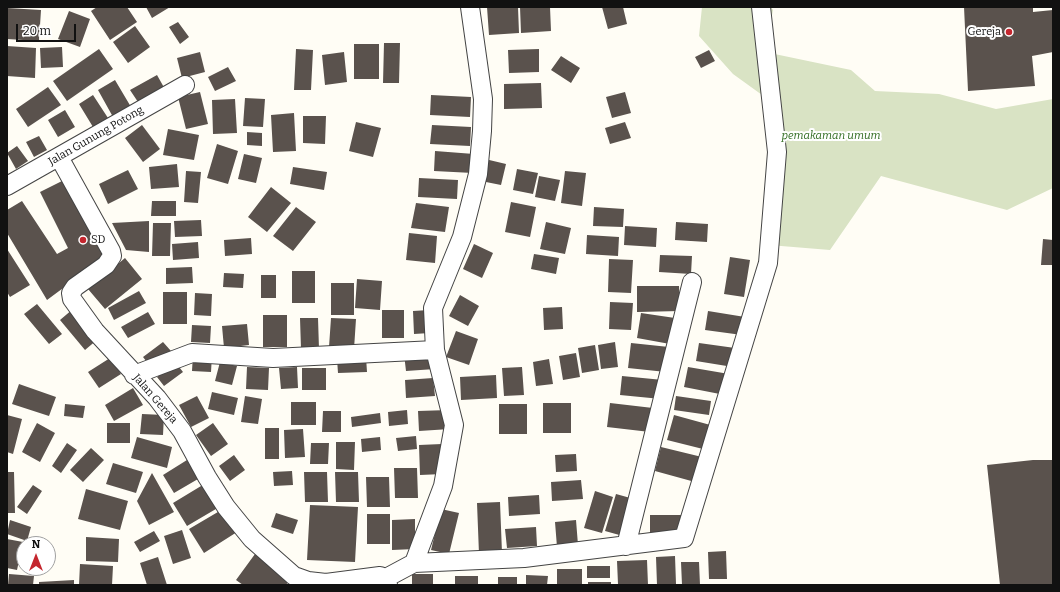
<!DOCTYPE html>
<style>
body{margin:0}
#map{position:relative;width:1060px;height:592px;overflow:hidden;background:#fffdf5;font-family:Bitter,serif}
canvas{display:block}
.frame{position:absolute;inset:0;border:8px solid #111;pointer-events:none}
.north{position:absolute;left:16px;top:536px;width:40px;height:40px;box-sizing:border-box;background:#fff;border:1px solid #a0a0a0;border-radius:50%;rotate:0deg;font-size:11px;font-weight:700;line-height:16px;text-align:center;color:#111}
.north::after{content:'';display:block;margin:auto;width:14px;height:18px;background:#c4262e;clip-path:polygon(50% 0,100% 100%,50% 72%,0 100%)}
.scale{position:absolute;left:16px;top:24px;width:60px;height:18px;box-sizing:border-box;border:2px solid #111;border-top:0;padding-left:5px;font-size:12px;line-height:14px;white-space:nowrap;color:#111;-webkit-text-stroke:3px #fff;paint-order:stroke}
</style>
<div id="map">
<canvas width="1060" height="592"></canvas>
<div class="frame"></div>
<div class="north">N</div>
<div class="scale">20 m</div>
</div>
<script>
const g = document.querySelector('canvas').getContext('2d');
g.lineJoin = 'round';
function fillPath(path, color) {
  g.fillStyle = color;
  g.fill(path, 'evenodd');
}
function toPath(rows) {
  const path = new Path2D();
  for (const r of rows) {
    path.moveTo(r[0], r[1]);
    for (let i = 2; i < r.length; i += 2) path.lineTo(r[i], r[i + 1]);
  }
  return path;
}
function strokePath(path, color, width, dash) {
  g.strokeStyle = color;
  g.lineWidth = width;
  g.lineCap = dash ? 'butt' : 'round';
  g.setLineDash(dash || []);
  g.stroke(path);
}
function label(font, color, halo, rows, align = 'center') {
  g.font = font + ' Bitter,serif';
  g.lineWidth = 4;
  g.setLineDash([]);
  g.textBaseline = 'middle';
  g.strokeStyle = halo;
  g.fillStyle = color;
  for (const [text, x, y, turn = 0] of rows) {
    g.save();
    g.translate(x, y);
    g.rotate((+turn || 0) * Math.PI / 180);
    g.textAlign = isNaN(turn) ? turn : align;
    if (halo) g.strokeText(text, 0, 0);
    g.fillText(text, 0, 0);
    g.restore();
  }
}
fillPath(toPath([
 [702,7,771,7,773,10,765,52,851,70,875,91,939,94,996,109,1053,99,1053,188,1007,210,881,176,830,250,769,245,769,100,733,74,699,36]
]), '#d9e3c4');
fillPath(toPath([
 [97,7,127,7,137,22,110,40,91,11],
 [146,7,170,7,152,18],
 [487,7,518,7,519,33,489,35],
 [520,7,550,7,551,31,521,33],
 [602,7,623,7,627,24,608,29],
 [964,7,1033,7,1033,12,1053,10,1053,52,1032,56,1035,86,968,91],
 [7,8,41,10,39,41,7,39],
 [69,11,90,19,80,47,58,39],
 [178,22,189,37,180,44,169,27],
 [135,26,150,47,128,63,113,42],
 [384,43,400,43,399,83,383,83],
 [354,44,379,44,379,79,354,79],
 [7,46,36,48,35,78,7,76],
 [62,47,63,67,41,68,40,48],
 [99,49,113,69,67,101,53,81],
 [296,49,313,50,311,90,294,90],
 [539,49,539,72,509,73,508,50],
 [709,50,715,61,701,68,695,57],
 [200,52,205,72,182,78,177,58],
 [344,52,347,82,325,85,322,55],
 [561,56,580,68,571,83,551,70],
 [228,67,236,81,215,91,208,77],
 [157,75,166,91,140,105,130,90],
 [115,80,131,107,113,117,98,90],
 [541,83,542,108,504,109,504,84],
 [48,87,61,105,28,127,16,109],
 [200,92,208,124,186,129,178,97],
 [625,92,631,113,612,118,606,97],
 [93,95,108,118,93,127,79,104],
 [431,95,471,97,470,117,430,115],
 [245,98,265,99,263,127,243,126],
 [235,99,237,133,213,134,212,100],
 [65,110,75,127,58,137,48,120],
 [294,113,296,151,273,152,271,115],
 [303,116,326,116,325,144,303,143],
 [356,122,381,128,373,157,349,151],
 [625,122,631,138,610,144,605,128],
 [142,125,160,149,143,162,125,138],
 [432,125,471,127,470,146,430,144],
 [168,129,199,135,194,160,163,155],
 [247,132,262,133,262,146,247,145],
 [39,136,47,150,34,157,26,142],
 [217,144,238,151,228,184,207,178],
 [17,146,28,161,16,169,7,153],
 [435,151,474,154,473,173,434,171],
 [244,154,262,158,256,183,238,179],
 [485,159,506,164,501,185,481,181],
 [177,164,179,187,151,189,149,167],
 [293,167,327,172,324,190,290,184],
 [517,169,538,173,533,194,513,190],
 [128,170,138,189,108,204,99,184],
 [186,171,201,172,198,203,184,202],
 [565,171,586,173,582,206,561,203],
 [539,176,560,180,555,201,535,197],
 [68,178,109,254,47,300,7,233,7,210,22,201,57,254,68,248,40,192],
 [419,178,458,180,457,199,418,197],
 [271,187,291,203,267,232,248,217],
 [152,201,176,201,176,216,151,216],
 [511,202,536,207,530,237,505,232],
 [416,203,449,207,445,232,411,228],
 [296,207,316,222,293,251,273,236],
 [594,207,624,209,623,227,593,226],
 [201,220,202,236,175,237,174,221],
 [149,221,149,252,126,250,112,223],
 [546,222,571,228,565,254,540,249],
 [676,222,708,224,707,242,675,240],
 [153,223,171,223,170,256,152,256],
 [625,226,657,228,656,247,624,245],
 [409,233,437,236,435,263,406,260],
 [587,235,619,237,618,256,586,254],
 [251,238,252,254,225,256,224,240],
 [1043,239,1053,240,1053,265,1041,265],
 [198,242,199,258,173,260,172,244],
 [474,244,493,253,482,278,463,269],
 [7,249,30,285,10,297,7,292],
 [534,254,559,258,556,274,531,269],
 [660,255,692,256,691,274,659,272],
 [730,257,750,260,744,297,724,294],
 [125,258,142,279,105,309,88,289],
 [609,259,633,260,631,293,608,292],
 [192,267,193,283,166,284,166,268],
 [292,271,315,271,315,303,292,303],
 [224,273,244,274,243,288,223,287],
 [261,275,276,275,276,298,261,298],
 [357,279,382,281,380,310,355,308],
 [331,283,354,283,354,315,331,315],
 [637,286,679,286,680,311,637,312],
 [139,291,146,303,114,320,108,308],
 [163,292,187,292,187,324,163,324],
 [195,293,212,294,211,316,194,315],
 [460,295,479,306,468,326,449,316],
 [610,302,633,303,631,330,609,329],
 [37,304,62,334,49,344,24,314],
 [562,307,563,329,544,330,543,308],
 [73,309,98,339,85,350,60,320],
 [382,310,404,310,404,338,382,338],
 [429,310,430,333,414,334,413,311],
 [708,311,745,317,742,335,705,330],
 [148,312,155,324,128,338,121,327],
 [641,313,675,318,670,344,637,338],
 [263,315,287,315,287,347,263,347],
 [300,318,318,318,319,349,301,349],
 [331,318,356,319,354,349,329,347],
 [247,324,249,345,224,348,222,326],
 [192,325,211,326,210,343,191,342],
 [456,331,478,339,469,365,446,357],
 [163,342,171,351,150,366,143,357],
 [615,342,618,367,601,369,598,345],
 [631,343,669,347,666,372,628,368],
 [699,343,735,348,733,367,696,361],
 [595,345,599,370,582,373,578,348],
 [433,352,435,369,406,371,404,354],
 [576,353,580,377,563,380,559,356],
 [193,354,212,355,211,372,192,371],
 [366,357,367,372,338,373,337,359],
 [110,358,121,374,99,388,88,372],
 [549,359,553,384,536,386,533,362],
 [220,362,237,366,232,385,215,381],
 [176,363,183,372,164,386,157,377],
 [247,367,269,368,268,390,246,389],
 [297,367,298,388,281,389,279,368],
 [522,367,524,395,504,396,502,368],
 [688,367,729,374,725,395,684,387],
 [302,368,326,368,326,390,302,390],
 [496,375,497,398,461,400,460,377],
 [622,376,663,380,661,399,620,395],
 [433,378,435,396,406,398,405,380],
 [19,384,56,397,49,416,12,404],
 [133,388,143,405,114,421,105,405],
 [212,392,238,398,234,415,208,409],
 [197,396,209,418,191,427,179,405],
 [245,396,262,399,258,424,241,422],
 [676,396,711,401,709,415,674,410],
 [291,402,316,402,316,425,291,425],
 [543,403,571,403,571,433,543,433],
 [610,403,653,408,650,432,607,427],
 [65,404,85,406,83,418,64,416],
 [499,404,527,404,527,434,499,434],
 [407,410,408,424,389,426,388,412],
 [449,410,450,429,419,431,418,411],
 [323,411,341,411,341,432,322,432],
 [380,413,381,423,352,427,351,417],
 [142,414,164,415,163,435,140,434],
 [7,415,22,419,13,454,7,452],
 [674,415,714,426,707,450,667,440],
 [37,423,55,433,40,462,22,452],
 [107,423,130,423,130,443,107,443],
 [213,423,228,444,211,456,196,435],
 [265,428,279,428,279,459,265,459],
 [303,429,305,457,285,458,284,430],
 [416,436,417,449,398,451,396,438],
 [137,437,172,447,167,468,131,458],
 [380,437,381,450,362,452,361,439],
 [336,442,355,442,354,470,336,469],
 [67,443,77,450,61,473,52,466],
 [311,443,329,443,328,464,310,464],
 [442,444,443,474,420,475,419,445],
 [661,447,702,457,695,482,655,471],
 [91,448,104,460,83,482,70,470],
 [576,454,577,471,556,472,555,455],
 [234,455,245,470,230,481,219,466],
 [187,460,198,479,174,493,163,475],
 [1033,460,1053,460,1053,585,1000,585,987,465],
 [113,463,143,472,136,493,106,484],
 [394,468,417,468,418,498,395,498],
 [292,471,293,485,274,486,273,472],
 [7,472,14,472,15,513,7,513],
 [304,472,327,472,328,502,305,502],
 [335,472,358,472,359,502,336,502],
 [152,473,174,512,149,525,137,501],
 [366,477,389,477,390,507,367,507],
 [581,480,583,499,552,501,551,482],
 [206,483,221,506,187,526,173,503],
 [33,485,42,491,27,514,17,507],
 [86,489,128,501,120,530,78,519],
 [595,491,613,497,602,533,584,528],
 [616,494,634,499,623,536,605,531],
 [539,495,540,514,509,516,508,497],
 [500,502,502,553,479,554,477,503],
 [310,505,358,507,355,562,307,560],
 [223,509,237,532,204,553,189,529],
 [441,509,459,513,449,554,431,550],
 [276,513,298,520,293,534,271,527],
 [367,514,390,514,390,544,367,544],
 [650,515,683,515,683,534,650,534],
 [415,519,415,549,392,550,392,520],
 [10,520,31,527,27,541,7,534],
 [576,520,578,545,557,547,555,522],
 [536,527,537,546,507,548,505,529],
 [182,530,191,558,173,564,164,536],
 [154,531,160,541,140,552,134,542],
 [86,537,119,539,118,562,86,561],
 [7,539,23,542,17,570,7,568],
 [726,551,727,579,709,579,708,552],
 [255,554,290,579,286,585,243,585,236,580],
 [675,556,676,584,657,585,656,557],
 [158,557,167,585,147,585,140,563],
 [647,560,648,585,618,584,617,561],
 [681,562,699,562,700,585,682,585],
 [80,564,113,566,112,585,79,585],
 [587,566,610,566,610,578,587,578],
 [557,569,582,569,582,585,557,585],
 [9,574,34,576,33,585,8,585],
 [412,574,433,574,433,585,412,585],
 [526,575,548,576,547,585,526,585],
 [455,576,478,576,478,585,455,585],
 [498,577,517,577,517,585,498,585],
 [74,580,74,585,39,585,39,582],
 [588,582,611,582,611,585,588,585]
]), '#5a524d');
const street = toPath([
 [59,157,111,251,112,256,106,265,75,287,71,293,72,299,95,331,157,398,182,431,207,477,226,507,252,539,294,576,308,581,326,583,380,576,386,578,388,585],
 [7,186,185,85],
 [134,375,192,353,273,358,435,350],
 [626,546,692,282],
 [414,563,443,486,454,425,435,350,433,308,462,237,478,174,482,131,483,99,470,7],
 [386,578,414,563,524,558,684,538,768,263,777,152,761,7]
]);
strokePath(street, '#444', 20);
strokePath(street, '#fff', 18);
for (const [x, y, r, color] of [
 [1009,32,4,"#c4262e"],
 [83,240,4,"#c4262e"]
]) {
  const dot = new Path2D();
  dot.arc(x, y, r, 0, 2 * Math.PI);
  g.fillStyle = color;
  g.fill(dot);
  strokePath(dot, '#fff', 1.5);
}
label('11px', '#111', '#fff', [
 ["Gereja",1001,32],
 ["SD",91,240,"left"]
], 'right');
label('11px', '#111', '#fff', [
 ["Jalan Gunung Potong",96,136,-30],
 ["Jalan Gereja",155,399,49]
]);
label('italic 11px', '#2f6b1f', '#fff', [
 ["pemakaman umum",831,136]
]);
</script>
